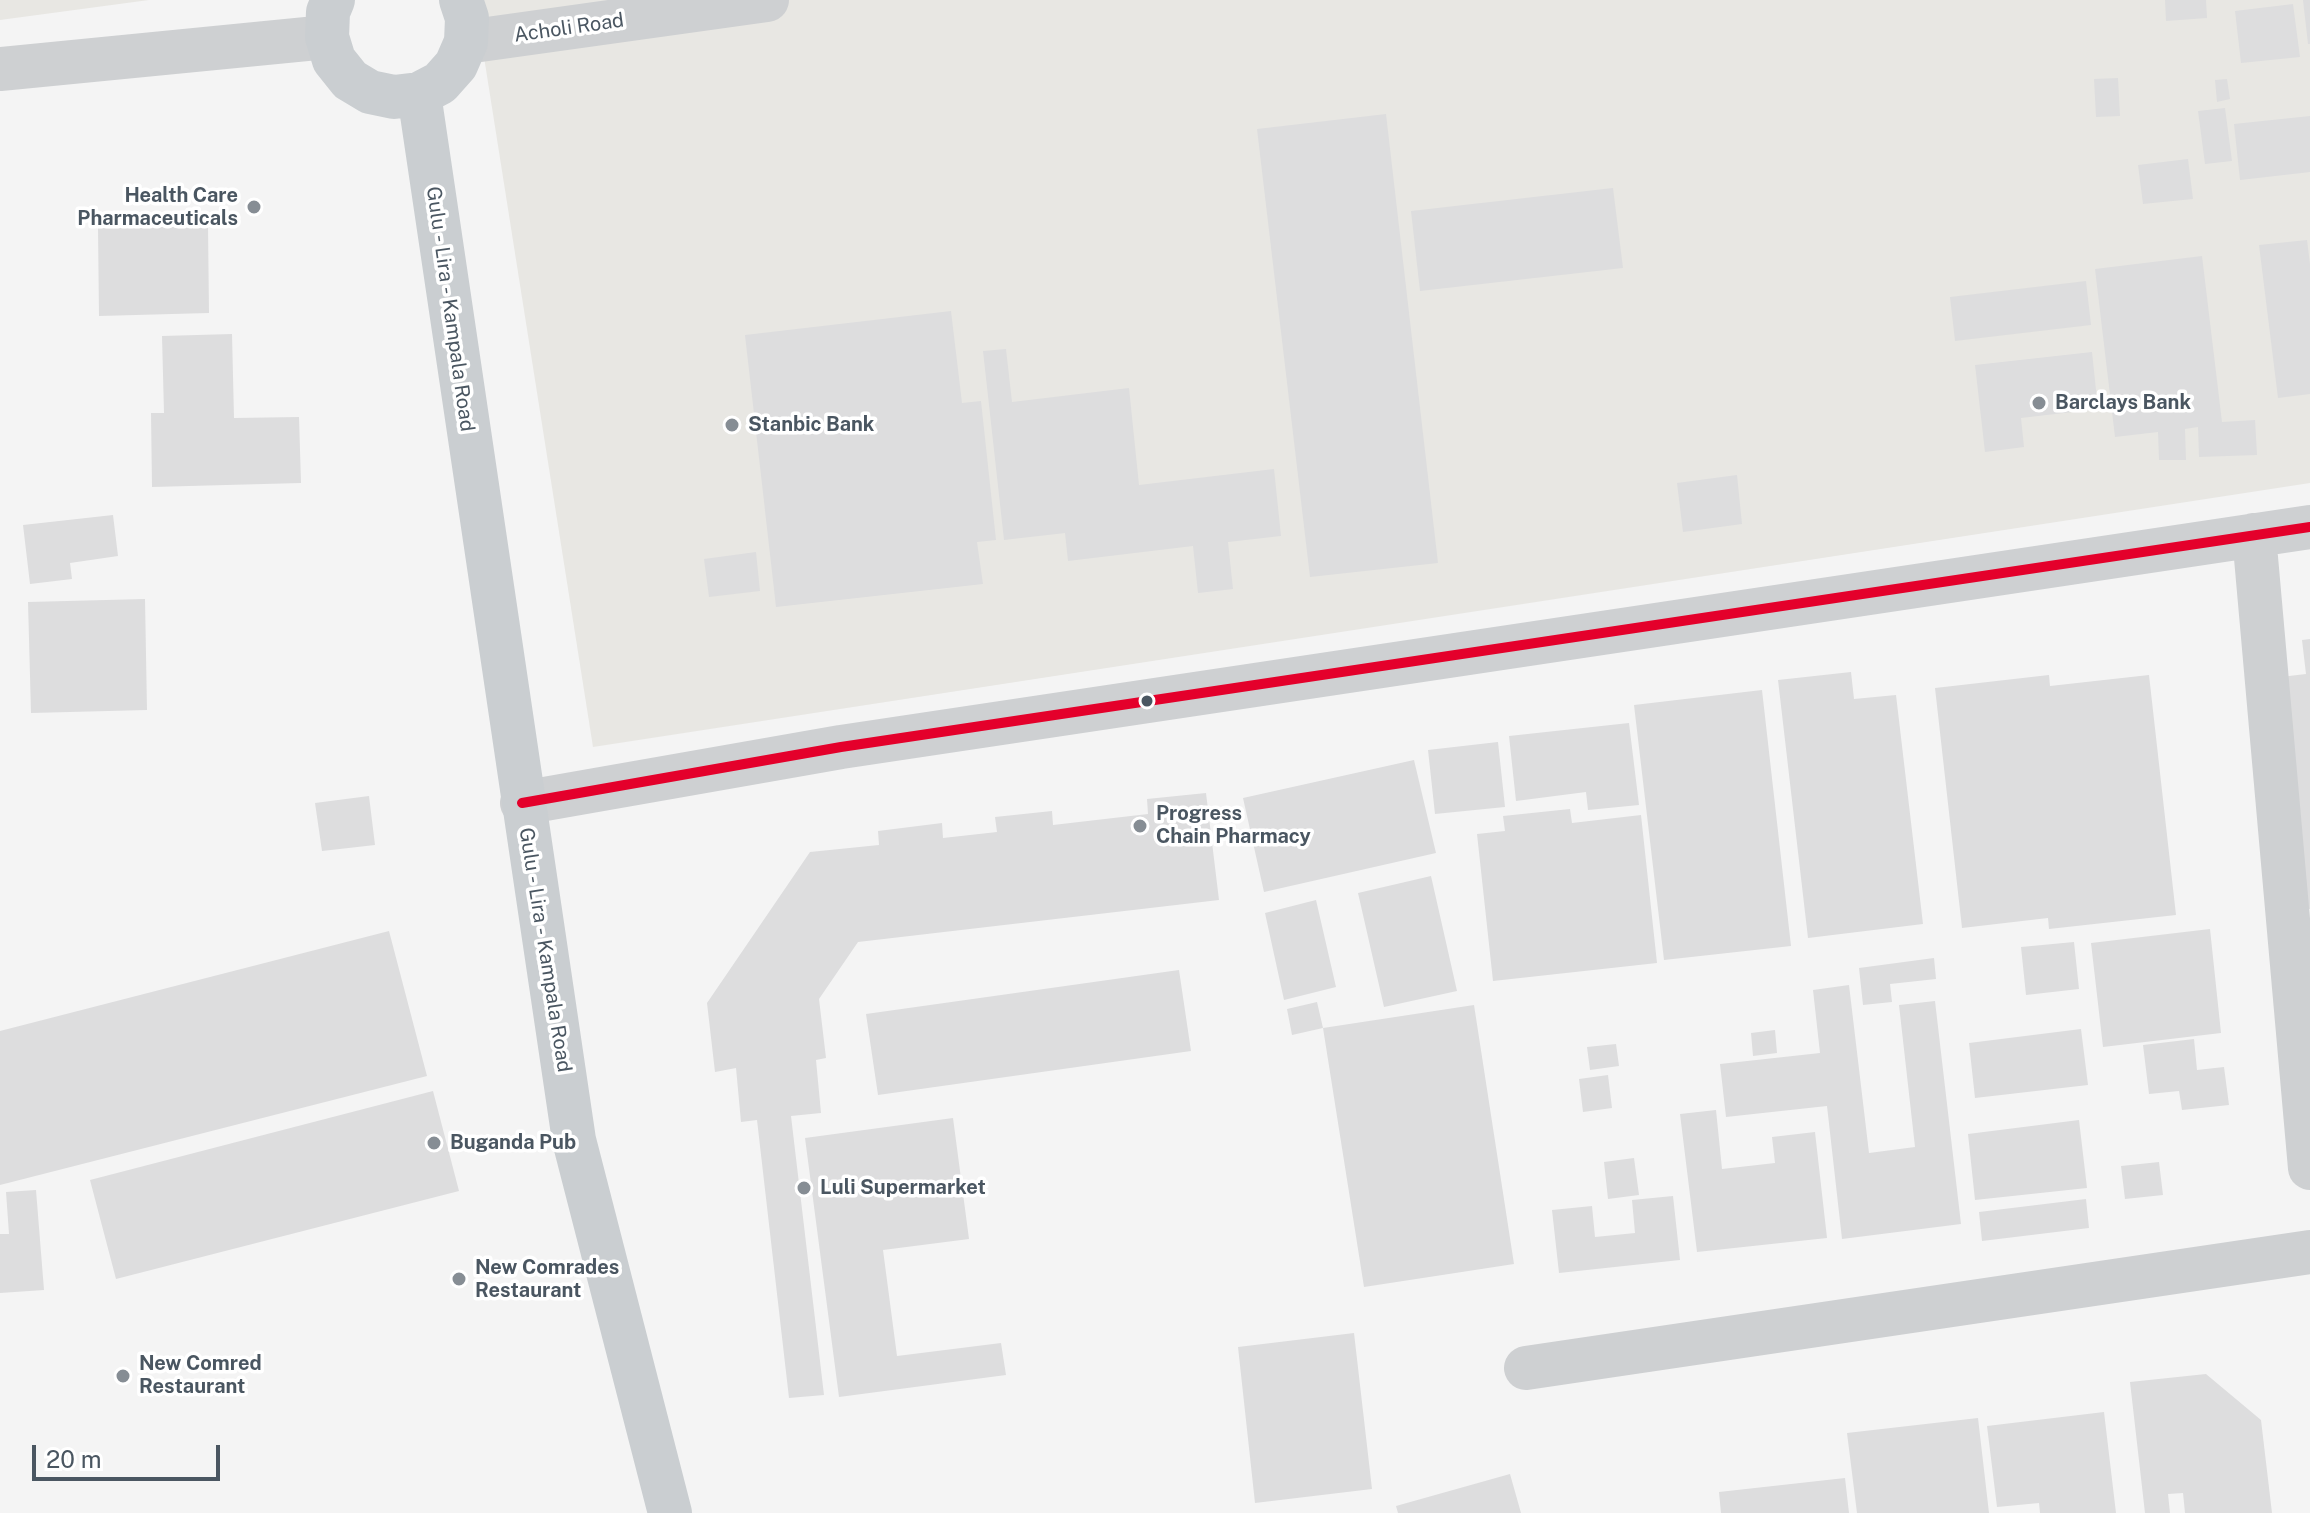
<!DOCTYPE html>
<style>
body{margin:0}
#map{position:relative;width:2310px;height:1513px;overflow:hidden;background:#f4f4f4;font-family:"Public Sans",sans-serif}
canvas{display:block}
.scale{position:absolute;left:32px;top:1445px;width:188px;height:36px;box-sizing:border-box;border:4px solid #4a5661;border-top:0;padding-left:10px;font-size:24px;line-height:28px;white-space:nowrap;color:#4a5661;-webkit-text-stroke:6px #fff;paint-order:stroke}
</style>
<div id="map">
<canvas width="2310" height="1513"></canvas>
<div class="scale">20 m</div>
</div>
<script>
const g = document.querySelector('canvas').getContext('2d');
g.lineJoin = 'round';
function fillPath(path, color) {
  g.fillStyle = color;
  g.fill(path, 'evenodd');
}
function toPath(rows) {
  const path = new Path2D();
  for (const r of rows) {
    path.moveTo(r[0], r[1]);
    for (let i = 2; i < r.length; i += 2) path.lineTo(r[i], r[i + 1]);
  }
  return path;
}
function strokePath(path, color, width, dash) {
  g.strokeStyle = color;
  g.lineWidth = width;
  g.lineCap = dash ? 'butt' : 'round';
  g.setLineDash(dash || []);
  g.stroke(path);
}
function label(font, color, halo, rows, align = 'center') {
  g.font = font + ' "Public Sans",sans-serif';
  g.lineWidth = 7;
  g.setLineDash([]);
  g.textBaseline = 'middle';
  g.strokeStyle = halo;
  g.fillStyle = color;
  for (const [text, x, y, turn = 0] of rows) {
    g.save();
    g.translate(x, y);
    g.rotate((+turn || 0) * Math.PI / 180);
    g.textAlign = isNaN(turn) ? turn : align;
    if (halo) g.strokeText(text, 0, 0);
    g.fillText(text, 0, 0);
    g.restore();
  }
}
fillPath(toPath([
 [0,0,149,0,0,20],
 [475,0,2310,0,2310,483,593,747]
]), '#e8e7e3');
fillPath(toPath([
 [2165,0,2206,0,2207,18,2166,21],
 [2303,0,2310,0,2310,44,2308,44],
 [2293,4,2300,57,2241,63,2235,11],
 [2118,78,2120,116,2096,117,2094,79],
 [2227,79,2230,99,2217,102,2215,80],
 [2225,108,2232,161,2205,164,2198,111],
 [1386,114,1438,563,1310,577,1257,129],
 [2310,116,2310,172,2240,180,2234,124],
 [2188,159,2193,199,2143,204,2138,165],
 [1613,188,1623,268,1420,291,1411,211],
 [208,226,209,313,99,316,98,228],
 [2307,240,2310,264,2310,394,2278,398,2259,245],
 [2202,256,2222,422,2255,420,2257,455,2199,457,2198,427,2185,429,2186,460,2159,460,2158,432,2115,437,2095,269],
 [2086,281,2091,325,1955,341,1950,297],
 [951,311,962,403,981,401,996,540,977,542,983,584,776,607,745,335],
 [232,334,234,418,299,417,301,483,152,487,151,413,164,413,162,336],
 [1006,349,1012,402,1129,388,1139,485,1274,469,1281,536,1228,542,1233,589,1198,593,1193,546,1068,561,1065,533,1004,540,983,351],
 [2092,352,2098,409,2021,418,2024,447,1985,452,1975,365],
 [1737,475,1742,524,1683,532,1677,483],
 [113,515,118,556,70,563,72,579,30,584,23,525],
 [756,552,760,591,709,597,704,559],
 [145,599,147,710,31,713,28,602],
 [2310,639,2310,909,2299,911,2272,678,2306,674,2302,640],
 [1851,672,1854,699,1896,695,1923,924,1808,938,1778,680],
 [2049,675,2050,686,2149,675,2176,915,2049,929,2048,918,1962,928,1935,688],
 [1762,690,1791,946,1664,960,1634,705],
 [1629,723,1639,805,1588,810,1586,792,1516,801,1509,736],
 [1498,742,1505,807,1435,814,1428,750],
 [1414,760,1436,853,1264,892,1243,798],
 [1206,793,1219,900,858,942,819,999,826,1058,816,1060,821,1113,791,1116,824,1395,789,1398,757,1120,741,1122,736,1068,715,1072,707,1003,810,852,879,845,878,831,942,823,943,838,997,832,995,817,1052,811,1053,825,1148,814,1147,799],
 [369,796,375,845,322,851,315,803],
 [1570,809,1572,823,1641,815,1657,963,1493,981,1477,834,1505,831,1503,816],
 [1431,876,1457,991,1384,1007,1358,893],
 [1316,900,1336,987,1284,1000,1265,913],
 [2210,929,2221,1033,2103,1047,2091,943],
 [389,931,427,1076,0,1185,0,1031],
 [2074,942,2079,989,2026,995,2021,947],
 [1934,958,1936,979,1890,984,1892,1002,1863,1005,1859,968],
 [1179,970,1191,1051,878,1095,866,1014],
 [1849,985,1869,1153,1915,1147,1899,1005,1935,1001,1961,1224,1842,1239,1827,1106,1726,1117,1720,1064,1820,1053,1813,990],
 [1317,1002,1323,1028,1292,1035,1287,1009],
 [1474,1005,1514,1264,1364,1287,1323,1028],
 [2081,1029,2088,1085,1975,1098,1969,1043],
 [1775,1030,1777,1053,1753,1056,1751,1033],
 [2194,1039,2197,1070,2224,1067,2229,1105,2182,1110,2179,1091,2149,1094,2143,1045],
 [1616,1044,1619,1066,1590,1070,1587,1047],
 [1608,1075,1612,1108,1583,1112,1579,1079],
 [433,1091,459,1191,116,1279,90,1180],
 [1716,1110,1722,1169,1775,1163,1772,1137,1815,1132,1827,1238,1697,1252,1680,1114],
 [953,1118,969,1239,883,1250,897,1356,1001,1343,1006,1375,839,1397,805,1138],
 [2079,1120,2087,1188,1975,1200,1968,1134],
 [1634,1158,1639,1195,1608,1199,1604,1162],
 [2159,1162,2163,1195,2125,1199,2121,1166],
 [36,1190,44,1290,0,1293,0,1234,9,1234,6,1192],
 [1673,1196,1680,1260,1559,1273,1552,1210,1592,1206,1595,1237,1635,1233,1632,1200],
 [2086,1199,2089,1228,1982,1241,1979,1212],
 [1354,1333,1372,1489,1255,1503,1238,1347],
 [2206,1374,2261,1420,2272,1513,2185,1513,2183,1493,2168,1494,2170,1513,2145,1513,2130,1382],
 [2104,1412,2116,1513,2040,1513,2039,1503,1997,1507,1987,1426],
 [1978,1418,1989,1513,1857,1513,1847,1433],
 [1510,1474,1521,1513,1398,1513,1396,1506],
 [1845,1478,1849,1513,1721,1513,1719,1492]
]), '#ddddde');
strokePath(toPath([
 [466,42,767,0],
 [0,69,327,37],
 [2254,535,2310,1168],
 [522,803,841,747,2310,527],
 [1526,1368,2310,1252]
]), '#ced0d2', 44);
strokePath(toPath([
 [333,0,328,12,327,37,334,60,350,80,370,92,394,97,419,94,440,83,456,65,466,42,467,18,461,0],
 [419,94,574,1140,670,1513]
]), '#caced1', 44);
strokePath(toPath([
 [522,803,841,747,2310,527]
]), '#e4002b', 10);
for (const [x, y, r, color] of [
 [254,207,8,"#868d94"],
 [2039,403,8,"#868d94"],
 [732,425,8,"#868d94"],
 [1147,701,7,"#4a5661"],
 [1140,826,8,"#868d94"],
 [434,1143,8,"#868d94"],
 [804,1188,8,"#868d94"],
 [459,1279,8,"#868d94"],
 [123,1376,8,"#868d94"]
]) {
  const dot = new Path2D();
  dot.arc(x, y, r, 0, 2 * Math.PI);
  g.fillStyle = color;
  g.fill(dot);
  strokePath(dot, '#fff', 3);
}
label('20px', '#4a5661', '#fff', [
 ["Acholi Road",569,28,-8],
 ["Gulu - Lira - Kampala Road",450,309,82],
 ["Gulu - Lira - Kampala Road",545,950,81]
]);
label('bold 20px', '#4a5661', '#fff', [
 ["Health Care",238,196,"right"],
 ["Pharmaceuticals",238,219,"right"],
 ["Barclays Bank",2055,403],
 ["Stanbic Bank",748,425],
 ["Progress",1156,814],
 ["Chain Pharmacy",1156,837],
 ["Buganda Pub",450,1143],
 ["Luli Supermarket",820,1188],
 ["New Comrades",475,1268],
 ["Restaurant",475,1291],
 ["New Comred",139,1364],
 ["Restaurant",139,1387]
], 'left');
</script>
